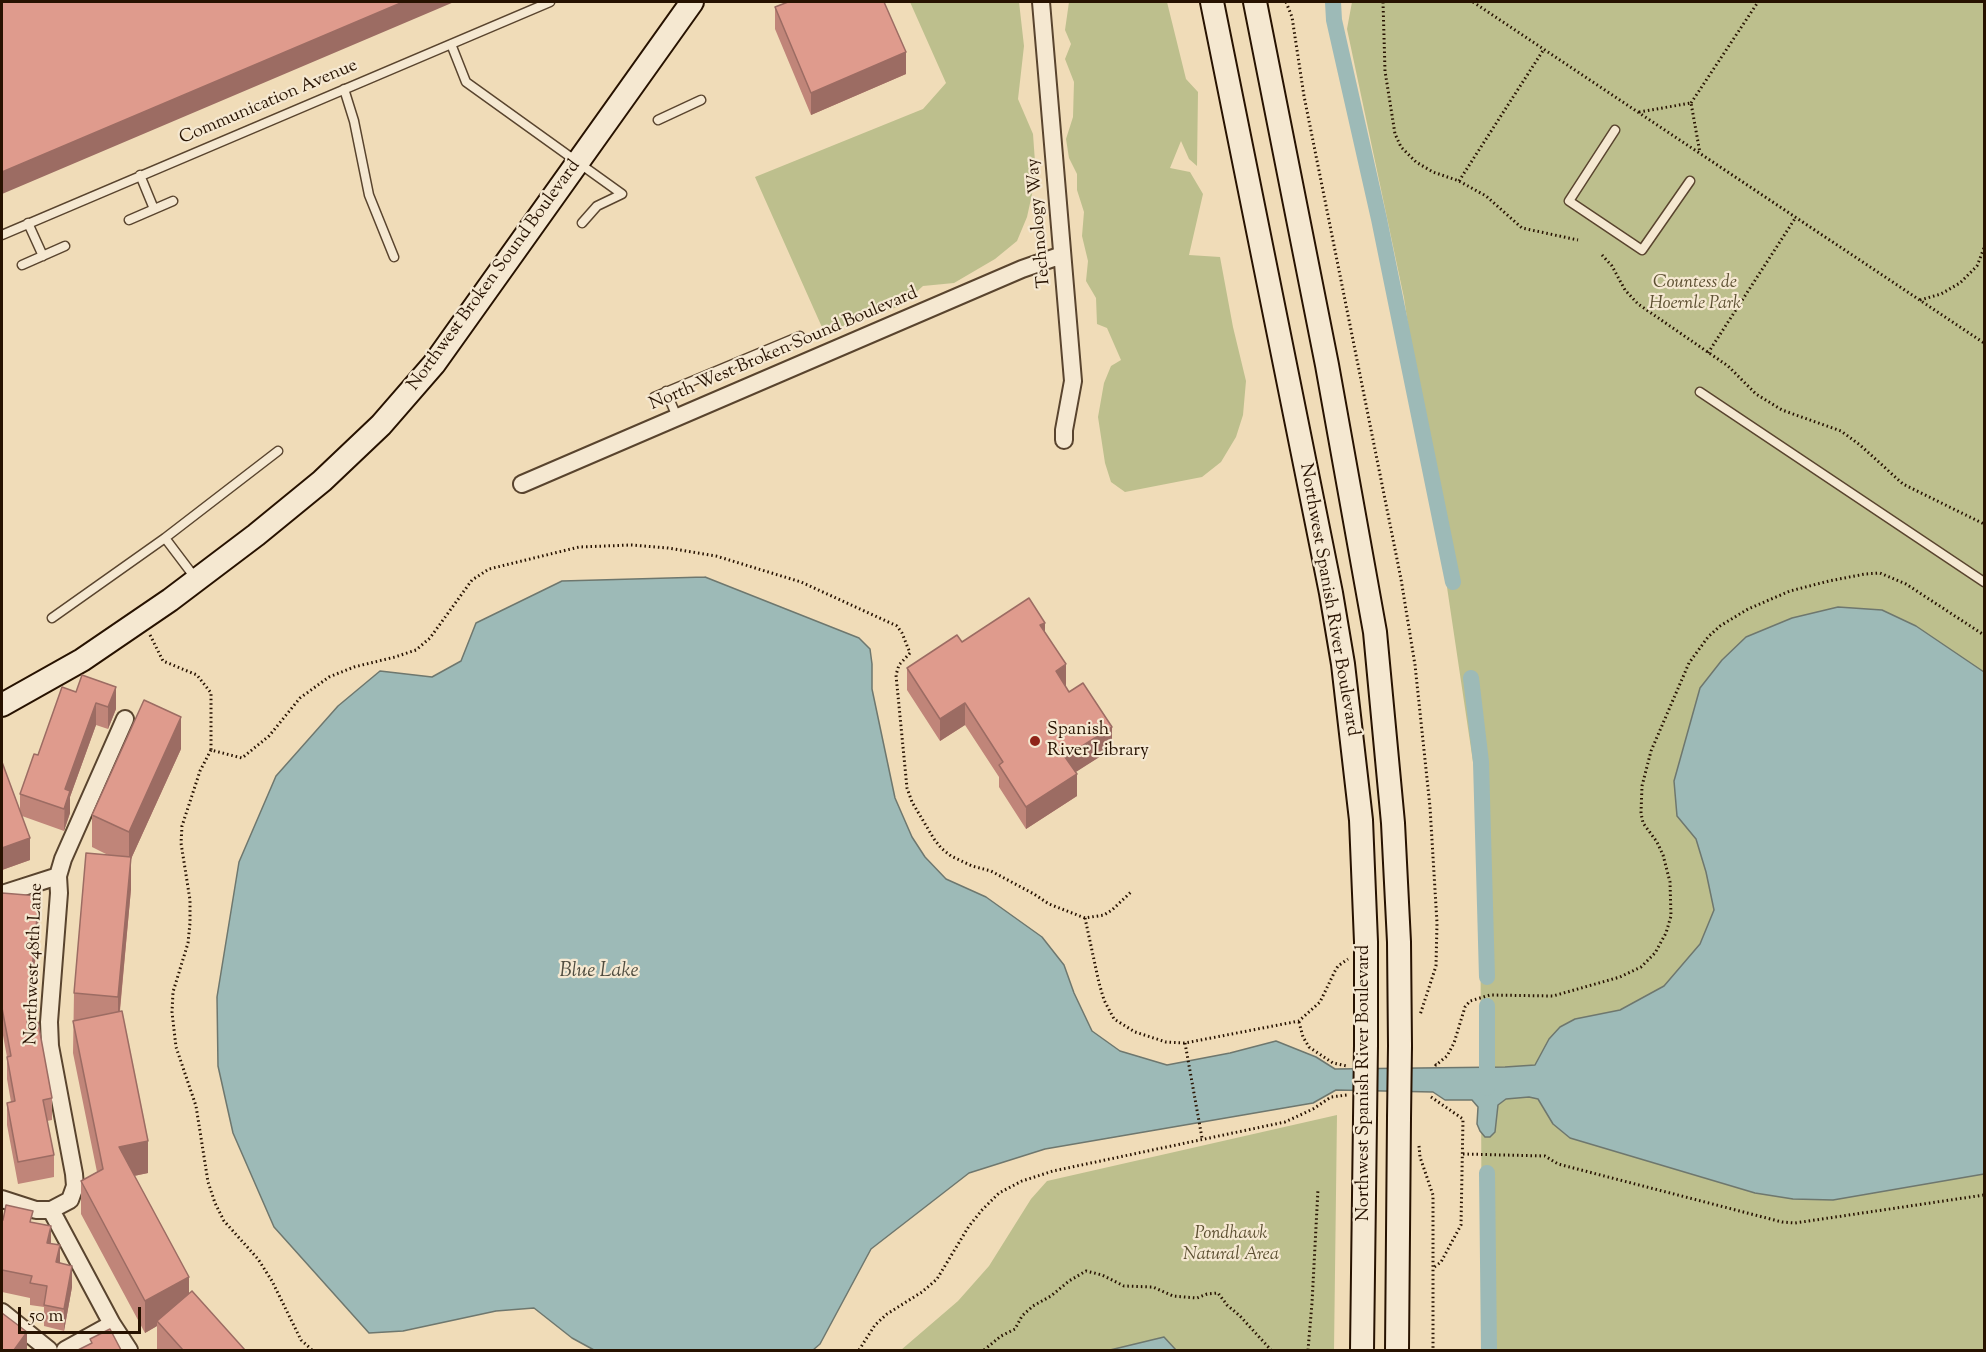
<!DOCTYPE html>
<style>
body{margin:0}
#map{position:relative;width:1986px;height:1352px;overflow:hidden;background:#f0dcb8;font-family:"Sorts Mill Goudy",serif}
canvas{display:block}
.frame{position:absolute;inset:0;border:3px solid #271200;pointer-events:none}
.scale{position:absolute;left:18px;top:1307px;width:123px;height:27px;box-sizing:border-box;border:3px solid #271200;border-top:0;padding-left:8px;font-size:18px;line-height:21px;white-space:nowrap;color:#271200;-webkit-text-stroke:4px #f5e8d1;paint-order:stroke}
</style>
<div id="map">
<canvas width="1986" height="1352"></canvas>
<div class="frame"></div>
<div class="scale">50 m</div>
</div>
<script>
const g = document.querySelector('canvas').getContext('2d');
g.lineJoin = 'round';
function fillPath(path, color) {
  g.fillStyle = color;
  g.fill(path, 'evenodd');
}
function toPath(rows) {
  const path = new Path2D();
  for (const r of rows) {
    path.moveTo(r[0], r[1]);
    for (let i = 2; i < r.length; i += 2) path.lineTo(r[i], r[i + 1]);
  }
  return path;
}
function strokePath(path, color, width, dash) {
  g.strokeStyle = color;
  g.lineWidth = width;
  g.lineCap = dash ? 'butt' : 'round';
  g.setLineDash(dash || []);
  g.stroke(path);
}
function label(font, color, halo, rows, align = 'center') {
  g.font = font + ' "Sorts Mill Goudy",serif';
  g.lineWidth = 4.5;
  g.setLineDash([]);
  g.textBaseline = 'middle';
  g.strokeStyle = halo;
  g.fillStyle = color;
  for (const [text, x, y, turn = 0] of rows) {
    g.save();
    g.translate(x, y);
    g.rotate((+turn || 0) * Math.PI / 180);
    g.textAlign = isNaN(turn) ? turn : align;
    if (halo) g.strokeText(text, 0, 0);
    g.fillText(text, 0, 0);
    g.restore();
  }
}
fillPath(toPath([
 [910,2,1019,2,1024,46,1018,99,1033,134,1036,176,1027,217,1017,241,995,259,954,283,923,286,901,306,861,318,825,334,755,177,923,109,946,83],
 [1069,2,1167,2,1186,79,1198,92,1197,166,1189,159,1181,141,1170,168,1190,172,1203,194,1189,255,1220,257,1233,327,1246,381,1243,415,1236,437,1221,462,1202,477,1125,492,1111,482,1105,463,1098,417,1104,383,1111,366,1121,360,1107,328,1097,324,1096,298,1086,281,1088,261,1082,236,1084,212,1077,190,1077,174,1069,158,1066,139,1073,117,1074,82,1065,59,1071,44,1065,30],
 [1352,2,1984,2,1984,1350,1482,1350,1480,809,1404,298,1347,29],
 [1337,1115,1334,1350,901,1350,958,1301,989,1266,1031,1199,1047,1181]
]), '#bdbf8d');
const water = toPath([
 [705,577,859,638,870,649,872,664,872,689,895,798,912,837,925,857,946,879,986,897,1042,937,1064,965,1074,993,1092,1031,1120,1051,1167,1065,1230,1053,1276,1041,1316,1057,1335,1069,1505,1067,1535,1065,1549,1039,1560,1027,1575,1019,1620,1010,1664,986,1700,944,1714,910,1706,872,1696,839,1677,816,1674,781,1700,688,1722,660,1746,637,1792,618,1838,607,1882,610,1916,626,1984,672,1984,1174,1833,1200,1793,1199,1755,1193,1570,1138,1553,1124,1538,1099,1529,1097,1506,1099,1498,1105,1495,1132,1490,1137,1485,1137,1480,1131,1477,1124,1478,1107,1472,1100,1445,1100,1433,1092,1336,1090,1313,1103,1045,1149,969,1173,871,1249,820,1344,813,1350,594,1350,572,1338,534,1308,496,1311,403,1331,369,1333,274,1227,233,1133,218,1066,217,997,239,862,276,776,338,706,380,671,432,677,461,661,476,623,562,581,705,577],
 [1164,1337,1176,1350,1110,1350,1164,1337]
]);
fillPath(water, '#9dbab7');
strokePath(water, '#6e776e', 1.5);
strokePath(toPath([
 [1333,2,1334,20,1379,219,1453,582],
 [1471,678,1481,762,1487,977],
 [1487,1088,1487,1006],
 [1487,1173,1489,1350]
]), '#9dbab7', 16);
const lane = toPath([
 [451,44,466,82,622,194,597,206,582,223],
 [344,89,354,121,369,195,394,257],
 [658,120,701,100],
 [1615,130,1569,201,1642,250,1690,181],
 [140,175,154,209],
 [129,220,173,201],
 [28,223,43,256],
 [2,235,550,2],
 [22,265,65,246],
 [666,391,677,417],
 [1700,392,1984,582],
 [654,397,800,336],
 [165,538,196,579],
 [52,618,165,538,278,451]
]);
const street = toPath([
 [1041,2,1073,381,1064,430,1064,440],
 [522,484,1022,269,1062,255],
 [2,894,58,876],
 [2,1199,36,1210,51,1210,70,1200,75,1186,74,1174,50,1046,49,1022,59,893,58,876,63,859,125,719],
 [51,1210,112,1324,129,1350],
 [2,1312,49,1350],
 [65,1350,112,1324]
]);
const secondary = toPath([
 [1212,2,1331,593,1343,664,1361,820,1366,942,1366,1045],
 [1255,2,1327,365,1375,632,1393,823,1399,942,1400,1046],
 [2,705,82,660,170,600,256,535,322,481,381,425,434,364,692,2],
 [1362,1350,1365,1119],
 [1397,1350,1399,1118]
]);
strokePath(lane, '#59442e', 11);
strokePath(street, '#59442e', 20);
strokePath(secondary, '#271200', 26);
strokePath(toPath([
 [1286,2,1292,17,1304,96,1401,579,1415,665,1430,807,1437,923,1436,966,1420,1015],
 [1383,2,1385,71,1395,134,1401,147,1416,162,1433,172,1459,181,1486,196,1522,228,1578,240],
 [1473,2,1984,343],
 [1691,103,1758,2],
 [1639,112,1691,103,1700,153],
 [1459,181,1544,49],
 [1602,255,1612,266,1625,290,1638,304,1728,366,1756,394,1782,410,1841,431,1860,445,1903,484,1984,524],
 [1920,300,1941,294,1960,283,1977,266,1984,248],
 [1708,353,1796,217],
 [150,635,163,661,197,675,211,693,211,750],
 [1085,918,1099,983,1104,1000,1114,1019,1135,1032,1166,1042,1185,1043,1299,1021,1320,1002,1335,971,1338,966,1348,959],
 [1299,1022,1303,1037,1309,1047,1333,1063,1347,1066],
 [1185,1043,1202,1138],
 [1435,1064,1436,1065,1447,1056,1454,1043,1465,1007,1470,1001,1490,995,1553,996,1620,977,1641,967,1655,953,1666,933,1671,916,1670,882,1663,855,1657,842,1643,823,1641,813,1642,786,1651,751,1689,663,1708,637,1720,626,1748,609,1790,591,1829,581,1865,574,1880,573,1906,584,1984,635],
 [1431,1097,1463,1119,1461,1225,1441,1262,1433,1268],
 [1419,1146,1420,1157,1433,1195,1433,1350],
 [1463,1154,1545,1156,1558,1164,1782,1222,1795,1223,1984,1195],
 [312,1350,301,1340,272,1281,258,1259,224,1221,215,1203,208,1182,196,1106,176,1047,172,1012,173,992,188,943,190,923,190,900,181,843,182,826,200,771,211,750,242,758,269,736,300,698,329,677,354,667,395,657,416,650,430,638,472,580,489,569,579,547,631,545,668,548,716,556,801,582,897,626,902,633,910,653,899,665,896,675,907,788,912,802,934,839,941,848,951,856,972,866,991,871,1034,894,1049,904,1085,918,1104,915,1112,910,1131,892],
 [859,1350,875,1325,887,1314,922,1292,937,1279,969,1226,982,1210,999,1193,1022,1181,1053,1171,1285,1122,1313,1109,1331,1097,1347,1095],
 [984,1350,1001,1336,1015,1329,1022,1316,1033,1306,1051,1296,1069,1281,1086,1271,1102,1275,1124,1286,1153,1287,1173,1296,1197,1298,1207,1294,1218,1293,1227,1305,1240,1316,1271,1350],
 [1308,1350,1312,1303,1318,1189]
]), '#271200', 3, [1.5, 3]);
strokePath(lane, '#f5e8d1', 8);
strokePath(street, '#f5e8d1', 16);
strokePath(secondary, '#f5e8d1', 22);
const secondaryBridge = toPath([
 [1399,1118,1400,1046],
 [1365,1119,1366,1045]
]);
strokePath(secondaryBridge, '#271200', 26, []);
strokePath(secondaryBridge, '#f5e8d1', 22);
fillPath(toPath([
 [784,2,884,2,906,74,811,115,775,29,775,7,785,3],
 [1045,632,1066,686,1065,687,1112,749,1075,772,1077,796,1026,829,999,787,999,777,965,725,940,741,907,690,907,668,962,642],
 [62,687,116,709,108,729,96,725,70,797,70,813,64,831,22,816,30,860,2,870,2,762,20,811,20,794,38,755],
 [181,749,131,859,131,889,120,1011,148,1173,134,1176,189,1294,245,1350,157,1350,157,1326,145,1333,81,1214,81,1181,97,1172,73,1053,74,993,108,855,92,847,92,815],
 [2,899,39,918,30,1024,52,1098,52,1120,47,1121,54,1155,54,1177,18,1184,7,1125,7,1103,11,1102,7,1079,7,1057,2,1030],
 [2,1220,33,1223,51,1243,72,1287,64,1331,44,1326,44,1307,30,1305,30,1298,2,1292]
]), '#c08579');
fillPath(toPath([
 [403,2,454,2,2,194,2,172],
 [906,52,906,74,811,115,811,93],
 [1045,623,1045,645,1040,625],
 [1066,664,1066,686,1056,693,1056,671],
 [116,687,116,709,108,729,108,707],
 [96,703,96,725,70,797,70,813,64,831,65,789],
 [965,703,965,725,940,741,940,719],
 [181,717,181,749,131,859,131,889,118,1029,118,997,129,864,129,832],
 [1112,727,1112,749,1065,779,1065,757],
 [1077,774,1077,796,1026,829,1026,807],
 [30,838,30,860,2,870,2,848],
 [39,896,39,918,27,1046,27,1024],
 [148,1141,148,1173,119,1179,119,1147],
 [51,1226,51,1248,47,1243],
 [60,1245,60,1267,56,1262],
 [72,1266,72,1287,64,1331,64,1309],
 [189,1277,189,1309,157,1321,157,1326,145,1333,145,1301],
 [27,1332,27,1350,14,1350]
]), '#9c6c63');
const building = toPath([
 [2,2,403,2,2,172,2,2],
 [788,2,884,2,906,52,811,93,775,7,788,2],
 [1029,598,1045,623,1040,625,1066,664,1056,671,1069,692,1083,683,1112,727,1065,757,1077,774,1026,807,999,765,1003,762,965,703,940,719,907,668,957,635,962,642,1029,598],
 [82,675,116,687,108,707,96,703,65,789,70,791,64,809,20,794,34,754,38,755,62,687,76,692,82,675],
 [144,700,181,717,129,832,92,815,144,700],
 [2,762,30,838,2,848,2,762],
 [86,853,131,857,118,997,74,993,86,853],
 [2,893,39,896,27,1024,38,1022,52,1098,43,1100,54,1155,18,1162,7,1103,15,1101,7,1057,11,1056,2,1008,2,893],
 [122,1011,148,1141,119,1147,189,1277,145,1301,81,1181,103,1169,73,1021,122,1011],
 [6,1205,33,1211,30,1222,51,1226,47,1243,60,1245,56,1262,72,1266,64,1309,44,1305,47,1286,30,1283,32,1276,2,1270,2,1220,3,1220,6,1205],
 [192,1291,245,1350,183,1350,157,1321,192,1291],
 [2,1313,27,1332,14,1350,2,1350,2,1313],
 [110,1329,121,1350,78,1350,92,1343,90,1339,110,1329]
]);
fillPath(building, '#df9b8d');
strokePath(building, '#9c6c63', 1.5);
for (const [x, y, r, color] of [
 [1035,741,6,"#8f2418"]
]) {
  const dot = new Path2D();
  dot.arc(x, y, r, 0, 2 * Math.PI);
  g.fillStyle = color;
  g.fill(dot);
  strokePath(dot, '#f5e8d1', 2);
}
label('18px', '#271200', '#f5e8d1', [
 ["Communication Avenue",269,103,-23],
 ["Technology Way",1040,223,-95],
 ["Northwest Broken Sound Boulevard",495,276,-54],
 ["North West Broken Sound Boulevard",784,350,-23],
 ["Northwest Spanish River Boulevard",1328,600,80],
 ["Northwest 48th Lane",35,964,-88],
 ["Northwest Spanish River Boulevard",1365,1083,-90]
]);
label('italic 18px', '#5c4f31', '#f5e8d1', [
 ["Countess de",1695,284],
 ["Hoernle Park",1695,305],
 ["Pondhawk",1231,1235],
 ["Natural Area",1231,1256]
]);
label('18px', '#271200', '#f5e8d1', [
 ["Spanish",1047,731],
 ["River Library",1047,752]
], 'left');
label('italic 20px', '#504d40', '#f5e8d1', [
 ["Blue Lake",599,973]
]);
</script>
